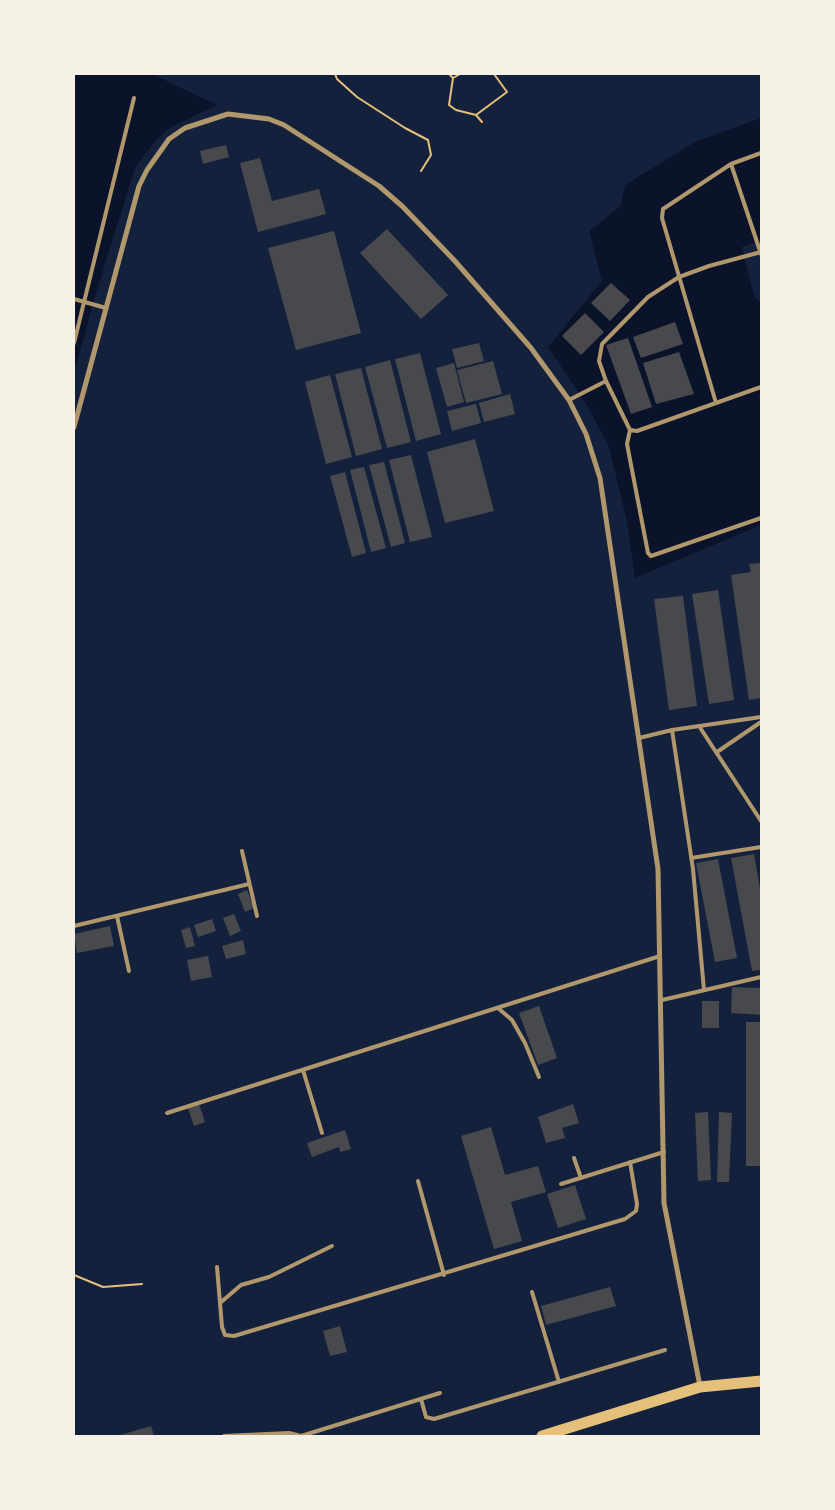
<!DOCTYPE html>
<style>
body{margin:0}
#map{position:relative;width:835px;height:1510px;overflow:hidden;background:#14213d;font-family:"Alegreya Sans",sans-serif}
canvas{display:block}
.frame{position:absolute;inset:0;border:75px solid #f6f1e7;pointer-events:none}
</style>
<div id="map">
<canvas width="835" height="1510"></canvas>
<div class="frame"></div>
</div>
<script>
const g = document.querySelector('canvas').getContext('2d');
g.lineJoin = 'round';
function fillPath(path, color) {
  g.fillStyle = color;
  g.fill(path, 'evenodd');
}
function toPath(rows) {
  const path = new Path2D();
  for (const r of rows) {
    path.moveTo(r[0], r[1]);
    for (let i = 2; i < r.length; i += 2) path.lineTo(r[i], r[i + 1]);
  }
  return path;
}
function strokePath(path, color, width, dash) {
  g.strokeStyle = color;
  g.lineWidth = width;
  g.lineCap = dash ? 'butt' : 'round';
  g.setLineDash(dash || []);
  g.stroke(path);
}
fillPath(toPath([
 [74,74,152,74,217,105,171,127,156,140,135,168,96,293,74,373],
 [761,118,761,243,760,241,742,247,754,296,761,302,761,525,635,578,627,522,609,447,587,405,548,347,602,281,589,231,621,206,625,185,695,142]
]), '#0b132b');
fillPath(toPath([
 [226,145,229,157,203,164,200,151],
 [260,158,272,201,319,189,326,214,258,232,240,163],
 [387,229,448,295,421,319,360,253],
 [334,231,361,333,296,350,268,248],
 [611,283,630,300,610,321,591,303],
 [585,313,604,332,581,355,562,336],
 [675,322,683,344,641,358,633,337],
 [628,338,652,407,631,414,606,345],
 [479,343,484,361,457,368,452,349],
 [679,352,694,394,656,404,643,363],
 [420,353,441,434,416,441,395,359],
 [390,360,411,442,387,448,365,367],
 [493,361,502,394,466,403,457,370],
 [454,363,464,402,447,407,436,368],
 [361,368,382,449,356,456,335,374],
 [330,375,352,457,326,464,305,382],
 [510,394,515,414,484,422,479,403],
 [476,404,481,423,452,431,447,411],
 [475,439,494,511,445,523,427,452],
 [411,455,432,537,410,542,389,460],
 [384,462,405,543,391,547,369,465],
 [364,467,386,548,371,552,350,470],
 [345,472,366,553,352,557,330,476],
 [761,563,761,698,749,700,731,575,751,572,749,564],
 [718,590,734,700,709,704,692,594],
 [683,596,697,706,669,710,654,599],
 [754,854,761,894,761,970,752,971,731,858],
 [718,859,737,958,715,962,696,863],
 [247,890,254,908,245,912,238,894],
 [234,914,241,931,230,936,223,918],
 [212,919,216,931,198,937,194,925],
 [110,926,114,946,77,953,74,934],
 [190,927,195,946,186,948,181,930],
 [243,940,246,954,226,959,222,946],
 [208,956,212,977,191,981,187,960],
 [732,987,761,988,761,1015,731,1013],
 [702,1001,719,1001,719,1028,702,1028],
 [539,1006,557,1058,538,1065,519,1013],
 [746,1022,761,1022,761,1166,746,1166],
 [199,1104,205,1122,194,1126,188,1108],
 [573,1104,579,1123,562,1128,565,1138,546,1143,538,1117],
 [708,1112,711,1180,698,1181,695,1113],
 [719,1112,732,1113,729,1182,717,1182],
 [491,1127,505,1175,538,1166,546,1192,511,1202,522,1241,494,1249,461,1136],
 [345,1130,351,1149,340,1152,339,1147,312,1157,307,1143],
 [575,1185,586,1219,558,1228,547,1194],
 [610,1287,616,1306,546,1325,541,1306],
 [340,1326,347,1352,330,1356,323,1331],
 [151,1426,154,1436,117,1436]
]), '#48494c');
strokePath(toPath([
 [335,74,337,79,357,97,405,128,428,140,431,155,421,171],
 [449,74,453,78,449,105,456,110,476,115,507,92,494,74],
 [453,78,460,74],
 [476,115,482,122],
 [74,1275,103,1287,142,1284]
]), '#e5c07b', 2);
strokePath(toPath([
 [731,164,761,254],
 [761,252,709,266,679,277,648,297,602,344,599,361,606,381,630,430,627,444,648,553,651,556,761,518],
 [74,299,106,308],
 [74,343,134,98],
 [569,400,606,381],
 [716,403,662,218,663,209,731,164,761,153],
 [630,430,637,431,761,387],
 [699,726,761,821],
 [672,730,693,869,704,990],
 [639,738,672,730,761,717],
 [717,752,761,722],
 [242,851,257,916],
 [691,858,761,847],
 [117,916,129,971],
 [74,926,249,884],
 [662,1000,761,977],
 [498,1008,512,1020,525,1043,539,1077],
 [303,1070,322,1133],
 [167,1113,660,956],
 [574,1158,581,1178],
 [418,1181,444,1275],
 [561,1184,664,1152],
 [217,1267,222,1327,225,1335,234,1336,625,1219,636,1211,637,1204,630,1162],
 [532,1292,559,1382],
 [220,1303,241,1285,269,1277,332,1246],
 [421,1399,426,1417,434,1419,665,1350],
 [224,1436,289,1433,301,1436,440,1393]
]), '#b1986c', 4);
strokePath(toPath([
 [74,427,139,186,147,170,169,139,185,128,228,114,269,119,284,125,379,186,402,206,454,260,531,348,569,400,586,434,600,478,658,869,664,1203,700,1386]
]), '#b1986c', 5);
strokePath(toPath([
 [542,1436,700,1387,761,1381]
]), '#e5c07b', 11);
</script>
